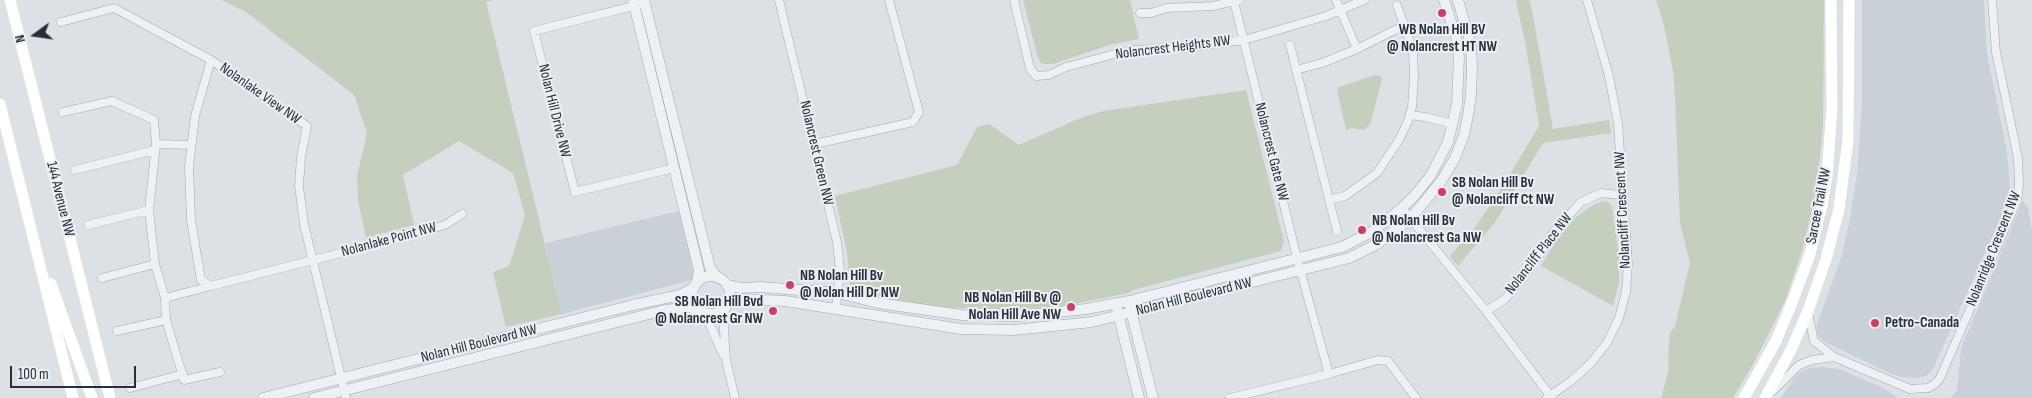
<!DOCTYPE html>
<style>
body{margin:0}
#map{position:relative;width:2032px;height:398px;overflow:hidden;background:#dce1e6;font-family:"Sofia Sans Condensed",sans-serif}
canvas{display:block}
.north{position:absolute;left:10px;top:10px;width:50px;height:50px;-webkit-text-stroke:4px #ebeff3;paint-order:stroke;rotate:256deg;font-size:14px;font-weight:700;line-height:20px;text-align:center;color:#26303b}
.north::after{content:'';display:block;margin:auto;width:18px;height:22px;background:#26303b;clip-path:polygon(50% 0,100% 100%,50% 72%,0 100%)}
.scale{position:absolute;left:10px;top:366px;width:126px;height:22px;box-sizing:border-box;border:2px solid #26303b;border-top:0;padding-left:6px;font-size:15px;line-height:18px;white-space:nowrap;color:#26303b;-webkit-text-stroke:4px #ebeff3;paint-order:stroke}
</style>
<div id="map">
<canvas width="2032" height="398"></canvas>
<div class="north">N</div>
<div class="scale">100 m</div>
</div>
<script>
const g = document.querySelector('canvas').getContext('2d');
g.lineJoin = 'round';
function fillPath(path, color) {
  g.fillStyle = color;
  g.fill(path, 'evenodd');
}
function toPath(rows) {
  const path = new Path2D();
  for (const r of rows) {
    if (r.length === 3) {
      path.moveTo(r[0] + r[2], r[1]);
      path.arc(r[0], r[1], r[2], 0, 2 * Math.PI);
      continue;
    }
    path.moveTo(r[0], r[1]);
    for (let i = 2; i < r.length; i += 2) path.lineTo(r[i], r[i + 1]);
  }
  return path;
}
function strokePath(path, color, width, dash) {
  g.strokeStyle = color;
  g.lineWidth = width;
  g.lineCap = dash ? 'butt' : 'round';
  g.setLineDash(dash || []);
  g.stroke(path);
}
function label(font, color, halo, rows, align = 'center') {
  g.font = font + ' "Sofia Sans Condensed",sans-serif';
  g.lineWidth = 4;
  g.setLineDash([]);
  g.textBaseline = 'middle';
  g.strokeStyle = halo;
  g.fillStyle = color;
  for (const [text, x, y, turn = 0] of rows) {
    g.save();
    g.translate(x, y);
    g.rotate((+turn || 0) * Math.PI / 180);
    g.textAlign = isNaN(turn) ? turn : align;
    if (halo) g.strokeText(text, 0, 0);
    g.fillText(text, 0, 0);
    g.restore();
  }
}
fillPath(toPath([
 [1862,0,1984,0,1987,54,2007,152,2010,188,2002,215,1933,369,1926,376,1917,378,1901,377,1887,372,1825,342,1819,337,1816,327,1841,258,1850,219,1857,174,1862,105],
 [2023,201,2028,208,2032,231,2032,398,1950,398,1957,391,1961,348],
 [679,211,695,279,562,314,545,243],
 [1820,367,1839,369,1881,387,1898,398,1781,398,1795,377,1802,371,1808,368]
]), '#cad0d7');
fillPath(toPath([
 [222,0,494,0,486,2,562,314,506,327,493,272,509,266,525,215,513,173,459,141,403,175,414,225,366,238,358,200,357,176,367,133,354,95,246,12],
 [1023,0,1130,0,1139,39,1109,45,1053,64,1044,64,1041,63,1038,58],
 [1516,0,1529,0,1532,10,1553,129,1609,120,1611,133,1543,143,1496,221,1458,266,1450,256,1476,226,1504,184,1539,126,1526,47],
 [1656,0,1824,0,1823,129,1816,191,1803,248,1785,301,1757,357,1733,398,1661,398,1669,369,1668,356,1670,333,1675,326,1690,263,1680,223,1675,97,1673,71,1663,21],
 [1375,75,1380,76,1382,79,1370,125,1364,130,1352,128,1346,130,1337,90,1339,87],
 [1246,90,1284,241,1281,251,1133,290,1129,293,1069,305,1012,310,936,307,857,292,850,285,847,253,835,196,957,165,977,127,989,124,1019,145,1078,119,1103,111],
 [1603,201,1608,202,1612,206,1619,256,1619,282,1613,306,1541,266,1557,239,1571,221,1593,205]
]), '#c4cfbd');
const minor = toPath([
 [779,0,837,242,840,271,836,308],
 [1014,0,1030,68,1036,76,1049,75,1066,67,1130,50,1184,48,1244,40,1326,16,1364,0],
 [1336,0,1357,49],
 [1234,1,1297,258,1329,374],
 [645,3,534,31,575,192,674,168],
 [1140,13,1151,13,1167,8,1213,6,1239,0],
 [61,22,114,8,211,60,307,126,301,157,299,186,304,224,346,398],
 [1290,45,1337,231],
 [211,60,195,116,189,166,191,220,201,280,211,286,400,238,445,225,462,214],
 [1296,70,1322,63,1357,49,1405,25],
 [63,112,112,101,154,120,156,144],
 [1410,115,1425,117,1453,124],
 [815,144,913,122,919,112,889,0],
 [191,145,156,144,149,210,155,264,165,298,211,286],
 [75,170,155,150],
 [1329,200,1345,196,1377,173,1399,140,1408,121,1412,107,1414,77,1413,51,1397,5],
 [1402,208,1486,311,1552,398],
 [88,225,149,210],
 [102,278,155,264],
 [725,307,724,330,726,360,735,398],
 [1486,311,1505,299,1541,253,1554,231,1581,202,1601,193,1622,195],
 [704,312,723,354],
 [1808,313,1814,341,1834,357,1910,389,1928,388,1935,384,1940,378,2017,201,2019,185,2018,158,1996,52,1992,0],
 [166,320,184,380,220,372],
 [117,331,166,320,165,298],
 [130,388,183,374],
 [1773,391,1799,365,1812,360,1834,357],
 [1230,398,1329,374,1378,360,1388,361,1416,398],
 [1547,398,1571,381,1590,364,1607,343,1619,318,1626,292,1628,264,1618,124,1609,76,1587,0]
]);
const tertiary = toPath([
 [633,0,699,270,697,283],
 [644,0,710,268,718,278],
 [711,295,19],
 [727,285,741,288,761,287,838,293,878,303,962,315,1017,316,1086,309,1129,301,1342,247,1373,231,1402,208,1416,194,1431,175,1448,142,1457,104,1459,57,1456,37,1444,0],
 [728,302,742,299,785,301,961,329,1014,330,1092,322,1349,258,1377,244,1411,218,1442,180,1455,158,1464,135,1468,116,1471,95,1472,66,1471,45,1458,0],
 [1130,307,1153,398],
 [1117,309,1139,398],
 [263,398,633,305,680,295,694,288],
 [314,398,661,311,686,307,699,309]
]);
strokePath(minor, '#a2a8af', 9);
strokePath(tertiary, '#a2a8af', 11);
strokePath(minor, '#eef1f4', 8);
strokePath(tertiary, '#eef1f4', 10);
strokePath(toPath([
 [10,0,110,398],
 [0,104,73,398],
 [51,284,92,398],
 [1744,398,1776,341,1793,300,1810,254,1822,205,1827,176,1832,108,1831,0],
 [1765,398,1791,350,1808,311,1826,259,1839,209,1848,140,1849,0]
]), '#fff', 11);
for (const [x, y, r, color] of [
 [1442,13,5,"#ca4166"],
 [1442,192,5,"#ca4166"],
 [1362,230,5,"#ca4166"],
 [790,285,5,"#ca4166"],
 [1071,307,5,"#ca4166"],
 [773,311,5,"#ca4166"],
 [1875,323,5,"#ca4166"]
]) {
  const dot = new Path2D();
  dot.arc(x, y, r, 0, 2 * Math.PI);
  g.fillStyle = color;
  g.fill(dot);
  strokePath(dot, '#ebeff3', 2);
}
label('bold 15px', '#26303b', '#ebeff3', [
 ["WB Nolan Hill BV",1442,30,"center"],
 ["@ Nolancrest HT NW",1442,47,"center"],
 ["SB Nolan Hill Bv",1452,183],
 ["@ Nolancliff Ct NW",1452,200],
 ["NB Nolan Hill Bv",1372,221],
 ["@ Nolancrest Ga NW",1372,238],
 ["NB Nolan Hill Bv",800,276],
 ["@ Nolan Hill Dr NW",800,293],
 ["NB Nolan Hill Bv @",1061,298,"right"],
 ["Nolan Hill Ave NW",1061,315,"right"],
 ["SB Nolan Hill Bvd",763,302,"right"],
 ["@ Nolancrest Gr NW",763,319,"right"],
 ["Petro-Canada",1885,323]
], 'left');
label('15px', '#26303b', '#ebeff3', [
 ["Nolancrest Heights NW",1173,48,-7],
 ["Nolanlake View NW",260,94,35],
 ["Nolan Hill Drive NW",554,111,76],
 ["Nolancrest Gate NW",1271,152,76],
 ["Nolancrest Green NW",816,153,77],
 ["144 Avenue NW",60,199,76],
 ["Sarcee Trail NW",1819,206,-79],
 ["Nolancliff Crescent NW",1623,210,-93],
 ["Nolanlake Point NW",389,240,-15],
 ["Nolanridge Crescent NW",1994,249,-68],
 ["Nolancliff Place NW",1539,254,-52],
 ["Nolan Hill Boulevard NW",1194,297,-14],
 ["Nolan Hill Boulevard NW",479,344,-14]
]);
</script>
